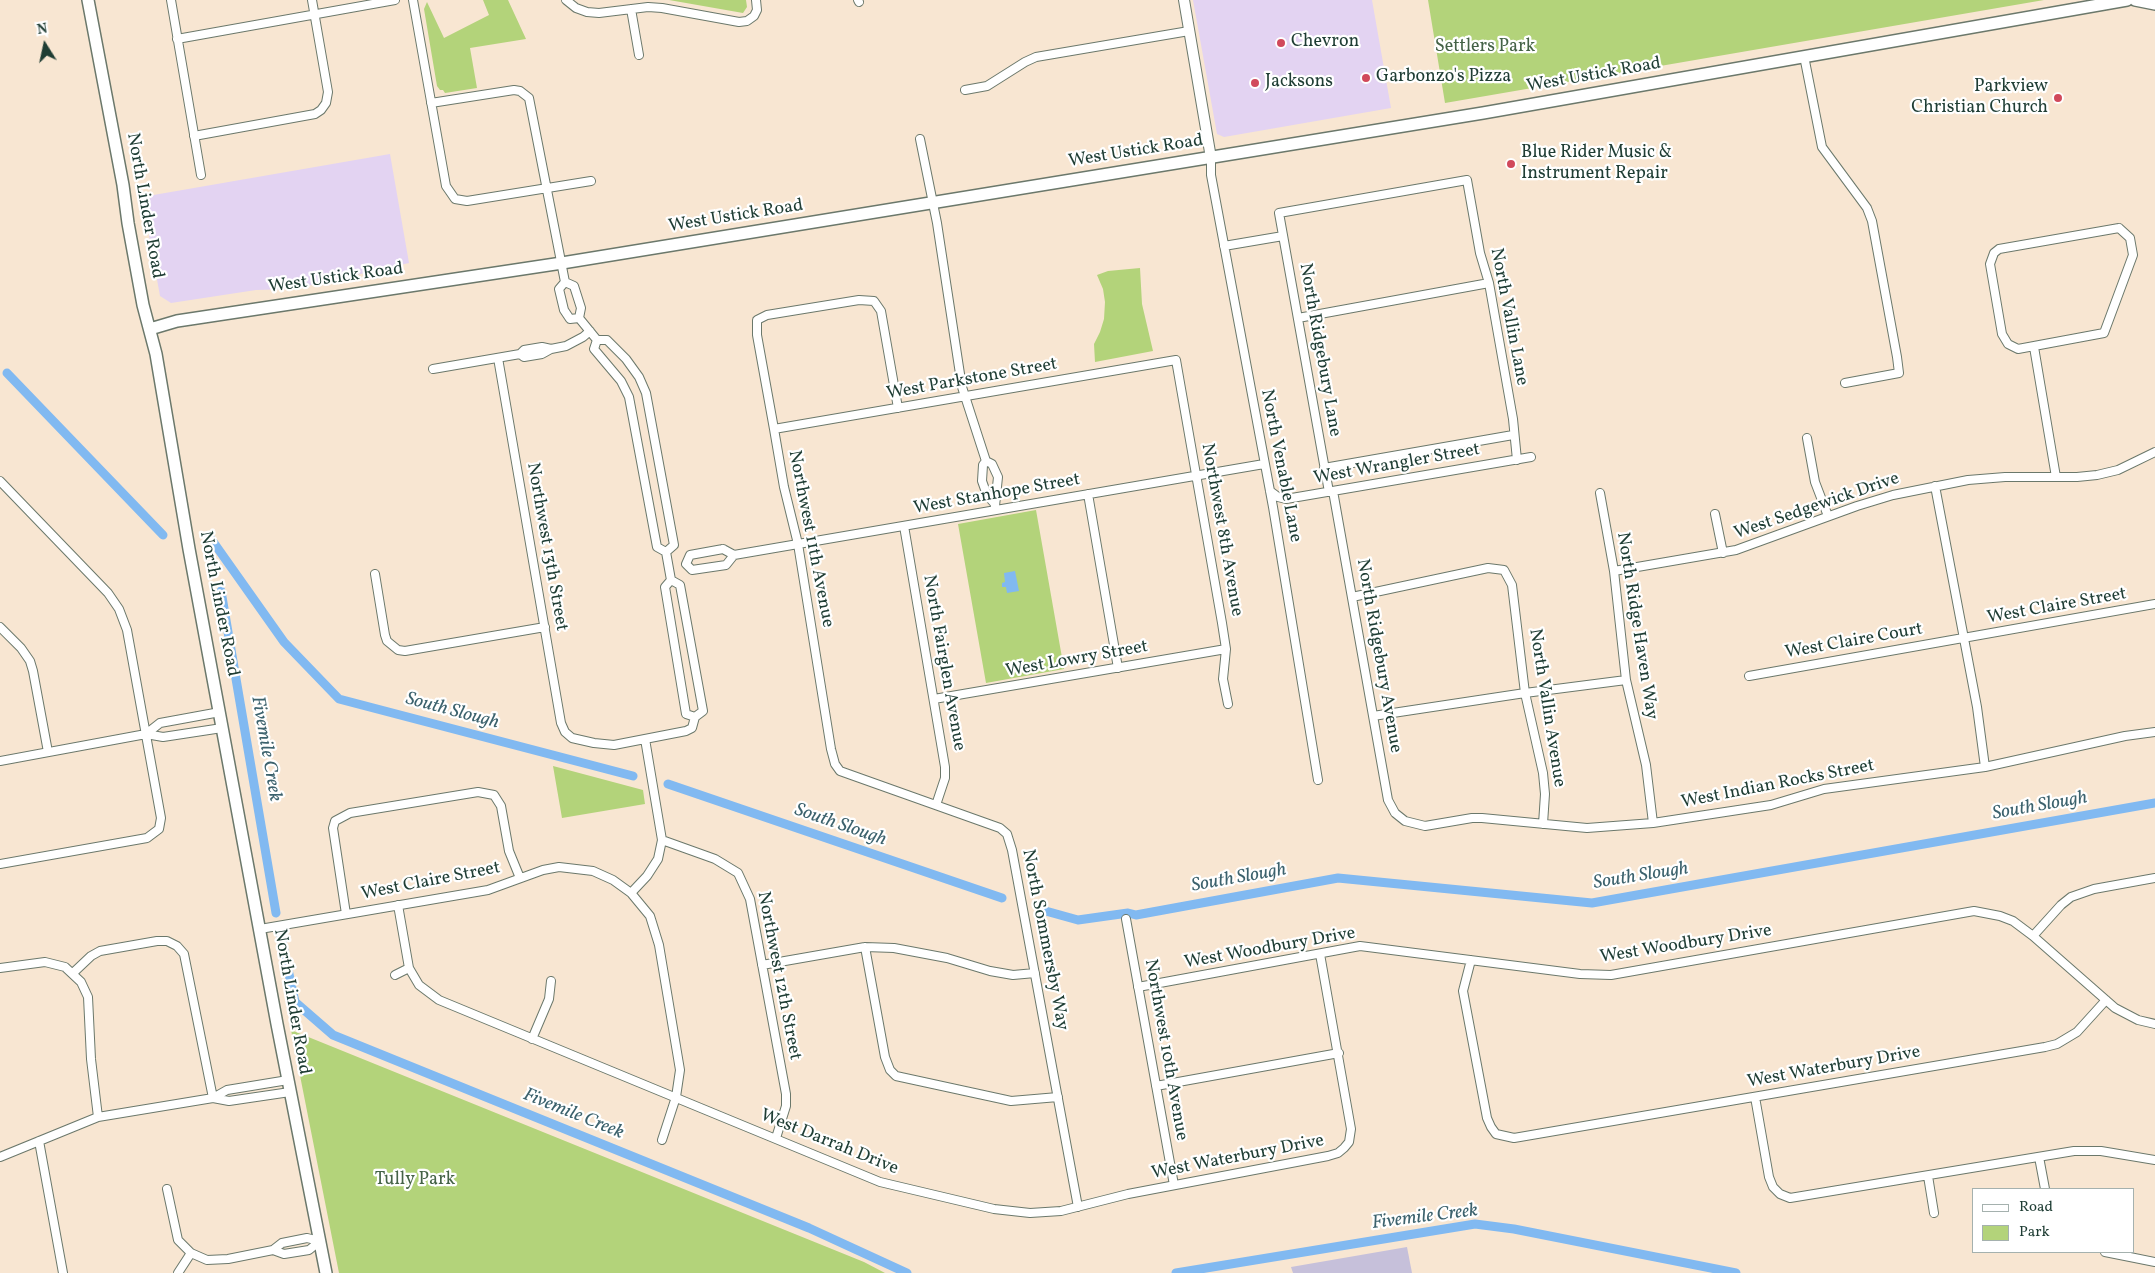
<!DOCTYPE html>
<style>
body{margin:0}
#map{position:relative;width:2155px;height:1273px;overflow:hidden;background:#f8e6d2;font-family:Vollkorn,serif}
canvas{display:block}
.legend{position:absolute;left:1972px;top:1188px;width:162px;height:65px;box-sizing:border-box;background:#fff;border:1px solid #a5b1ae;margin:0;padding:6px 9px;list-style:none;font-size:15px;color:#1f3d34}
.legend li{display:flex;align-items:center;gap:10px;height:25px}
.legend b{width:25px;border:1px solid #a5b1ae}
.north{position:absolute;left:20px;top:20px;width:50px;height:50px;-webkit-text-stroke:4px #fff;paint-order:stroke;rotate:350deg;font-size:14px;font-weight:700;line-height:20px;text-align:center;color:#1f3d34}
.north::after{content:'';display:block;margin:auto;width:18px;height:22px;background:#1f3d34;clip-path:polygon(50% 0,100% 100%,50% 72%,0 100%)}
</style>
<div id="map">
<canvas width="2155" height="1273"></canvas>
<ul class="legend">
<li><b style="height:6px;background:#fff"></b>Road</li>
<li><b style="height:14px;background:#b3d37a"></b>Park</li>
</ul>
<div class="north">N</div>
</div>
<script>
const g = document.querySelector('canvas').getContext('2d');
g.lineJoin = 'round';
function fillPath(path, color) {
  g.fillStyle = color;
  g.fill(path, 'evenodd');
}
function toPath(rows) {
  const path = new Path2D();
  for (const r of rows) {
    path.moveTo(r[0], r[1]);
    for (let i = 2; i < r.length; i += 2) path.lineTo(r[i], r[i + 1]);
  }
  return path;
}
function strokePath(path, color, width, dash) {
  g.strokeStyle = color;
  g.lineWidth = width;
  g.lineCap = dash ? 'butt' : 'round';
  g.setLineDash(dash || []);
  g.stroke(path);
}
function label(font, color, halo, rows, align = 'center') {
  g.font = font + ' Vollkorn,serif';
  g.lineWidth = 4.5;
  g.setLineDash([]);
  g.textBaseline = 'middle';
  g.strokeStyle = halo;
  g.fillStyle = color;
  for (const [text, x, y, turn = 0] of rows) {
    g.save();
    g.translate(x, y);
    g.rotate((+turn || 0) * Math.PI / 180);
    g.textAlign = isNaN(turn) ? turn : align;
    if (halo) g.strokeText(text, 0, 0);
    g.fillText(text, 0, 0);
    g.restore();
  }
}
fillPath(toPath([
 [1193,0,1372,0,1391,108,1224,137,1217,134],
 [390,154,409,263,294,289,256,290,171,303,160,296,142,197]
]), '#e3d3f2');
fillPath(toPath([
 [1407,1247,1412,1273,1293,1273,1291,1267]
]), '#c6c0da');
fillPath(toPath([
 [483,0,508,0,526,39,470,48,477,88,445,93,443,90,440,90,437,86,424,9,427,2,444,38,489,15],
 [669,0,746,0,747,7,743,13],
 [1428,0,2044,0,1445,103],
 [1140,268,1142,304,1153,351,1095,362,1094,344,1100,332,1104,319,1105,302,1103,289,1097,275,1108,271],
 [1036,510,1064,669,986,683,958,524],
 [553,766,643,790,645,804,562,818],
 [291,1030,864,1262,885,1273,339,1273]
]), '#b3d37a');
fillPath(toPath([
 [1015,571,1019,591,1007,593,1006,587,1002,587,1002,583,1005,582,1004,573]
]), '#81b9f1');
strokePath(toPath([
 [7,373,163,535],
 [209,536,284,642,339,699,633,776],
 [221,591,276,913],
 [668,784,1002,898],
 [1042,910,1078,920,1128,913,1136,915,1338,878,1592,903,2155,803],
 [281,937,295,1002,333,1035,809,1228,907,1273],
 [1176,1273,1475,1224,1514,1229,1736,1273]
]), '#81b9f1', 9);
const minor = toPath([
 [171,0,201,175],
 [413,0,446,186,455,199,467,201,591,181],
 [566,0,576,8,587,12,599,13,648,7,662,8,739,22,747,21,754,16,757,10,756,0],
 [858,0,859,2],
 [631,9,639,55],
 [177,39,395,0],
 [1804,56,1822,147,1867,208,1872,221,1897,357,1899,373,1845,383],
 [965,90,987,86,1025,62,1036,57,1189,31],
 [431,103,514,90,520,91,529,98,565,282],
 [194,136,315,114,321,110,326,103,328,92,312,0],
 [920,139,937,223,962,387,986,461,983,465,982,481,987,495,994,503],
 [1211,158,1211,175,1273,507,1318,780],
 [2119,228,2130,238,2133,255,2104,333,2018,349,2008,344,2002,334,1990,264,1994,253,1999,249,2119,228],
 [1224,246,1283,236],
 [565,282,574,286,581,308,579,318,597,340],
 [565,282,559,289,564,310,570,319,579,318],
 [1298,318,1489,283],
 [597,340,607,340,626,359,639,377,646,393,674,545,666,552],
 [597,340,594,349,621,381,629,397,657,547,666,552],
 [542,347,551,349,542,354,524,357,520,354,524,350,542,347],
 [2034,347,2056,477],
 [551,349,566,346,583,337,590,331],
 [498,358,561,723,565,732,572,738,594,743,614,745,686,731,692,728,695,717],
 [433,369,520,354],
 [898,408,881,311,874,301,859,300,767,315,757,320,757,335,774,429,784,487,798,544,831,749,835,764,840,771,1000,828,1007,834,1012,850,1078,1207],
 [774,429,1176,360,1222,623,1226,649,1223,679,1228,704],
 [1807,438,1815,482,1828,516],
 [986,461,992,464,998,477,995,506],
 [1324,468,1513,435],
 [0,481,108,593,119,609,127,630,161,818,159,829,147,838,0,864],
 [1935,486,1977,707,1985,767],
 [1270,491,1278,497,1286,499,1531,457],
 [1333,491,1388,800,1395,813,1405,821,1425,826,1472,818,1482,818,1587,828,1653,823,1771,805,1824,789,1985,767,2125,736,2155,732],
 [1329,492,1279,213,1467,180,1480,253,1489,283,1513,419,1517,460],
 [1600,493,1614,571,1626,680,1646,765,1653,823],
 [1088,494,1118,668],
 [1715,514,1723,553],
 [904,526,945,767,945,778,936,805],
 [723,549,734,555,726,565,692,570,686,564,690,555,723,549],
 [666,552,671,580],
 [734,555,1264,464],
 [1614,571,1736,550,1857,506,1893,495,1968,480,2005,477,2077,477,2097,475,2118,470,2155,452],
 [375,574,385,635,387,641,398,650,405,651,545,627],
 [671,580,680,585,703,711,695,717,686,714,665,587,671,580],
 [1352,597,1488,568,1504,570,1512,585,1525,693,1543,773,1545,794,1543,824],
 [0,627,21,648,30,661,33,671,48,752],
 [1749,676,2155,604],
 [934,699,1226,649],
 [220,712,160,723,146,734,163,737,222,728],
 [1373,716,1525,693,1626,680],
 [0,761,146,734],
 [662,840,715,859,738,873,750,899,786,1094,786,1106,776,1138],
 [631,893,647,876,658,859,662,840,645,739],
 [398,905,409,968,419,985,439,1000,880,1182,994,1209,1030,1213,1061,1211,1128,1194,1328,1156,1338,1153,1344,1148,1349,1142,1351,1129,1320,954],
 [346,914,333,828,335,821,350,813,478,792,494,795,501,806,509,851,520,878],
 [1126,919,1174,1185],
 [260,929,488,890,543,870,559,867,593,871,613,880,631,893,650,916,659,945,680,1070,676,1097,662,1140],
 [2033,936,2115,1008,2138,1020,2155,1024],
 [865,947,885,1057,890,1070,896,1076,1011,1101,1058,1097],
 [1471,960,1463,991,1487,1118,1491,1127,1496,1134,1514,1138,2045,1047,2057,1044,2077,1032,2106,1000],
 [762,965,865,947,894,948,947,958,990,971,1013,975,1035,973],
 [0,968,45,962,65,967,81,982,88,997,91,1059,98,1117],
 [395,975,409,968],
 [1138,987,1360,946,1580,974,1611,975,1974,911,2000,916,2013,921,2033,936,2061,905,2071,897,2094,889,2155,878],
 [532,1039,549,999,551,981],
 [288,1080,227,1090,213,1098,229,1101,290,1092],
 [1156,1086,1339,1053],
 [1755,1097,1769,1177,1773,1187,1780,1194,1790,1198,2074,1151,2101,1151,2155,1160],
 [39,1141,63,1273],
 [0,1157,98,1117,213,1098,184,954,177,946,167,941,157,941,100,951,91,956,73,973],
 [2039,1157,2045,1189],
 [1928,1176,1934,1213],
 [167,1189,178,1240,191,1253,207,1260,228,1259,273,1250],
 [307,1238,320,1241,309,1250,284,1254,273,1250,282,1243,307,1238],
 [2105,1252,2155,1262],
 [178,1273,191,1253]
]);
const tertiary = toPath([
 [1184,0,1211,158]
]);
const secondary = toPath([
 [88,0,123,185,128,223,143,305,156,354,189,549,277,1024,326,1273],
 [2135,0,2155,4],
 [150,329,177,321,562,263,1483,113,2127,0]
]);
strokePath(minor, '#6b786b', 10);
strokePath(tertiary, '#6b786b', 12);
strokePath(secondary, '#6b786b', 14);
strokePath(minor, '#fff', 8);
strokePath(tertiary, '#fff', 10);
strokePath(secondary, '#fff', 11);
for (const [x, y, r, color] of [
 [1281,43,5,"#d1495b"],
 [1366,78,5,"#d1495b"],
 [1255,83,5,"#d1495b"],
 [2058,98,5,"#d1495b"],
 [1511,164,5,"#d1495b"]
]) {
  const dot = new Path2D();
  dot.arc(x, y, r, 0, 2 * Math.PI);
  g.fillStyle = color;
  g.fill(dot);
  strokePath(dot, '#fff', 2);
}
label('18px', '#1f3d34', '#fff', [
 ["Chevron",1291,43],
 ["Garbonzo's Pizza",1376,78],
 ["Jacksons",1265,83],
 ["Parkview",2048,88,"right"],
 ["Christian Church",2048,109,"right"],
 ["Blue Rider Music &",1521,154],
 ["Instrument Repair",1521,175]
], 'left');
label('18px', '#446246', '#fff', [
 ["Settlers Park",1485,48],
 ["Tully Park",415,1181]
]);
label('18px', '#1f3d34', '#fff', [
 ["West Ustick Road",1594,76,-10],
 ["West Ustick Road",1136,152,-9],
 ["North Linder Road",144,206,80],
 ["West Ustick Road",736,217,-9],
 ["West Ustick Road",336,279,-8],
 ["North Vallin Lane",1508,317,79],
 ["North Ridgebury Lane",1319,350,80],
 ["West Parkstone Street",972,380,-10],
 ["West Wrangler Street",1397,465,-10],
 ["North Venable Lane",1280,466,79],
 ["West Stanhope Street",997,495,-10],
 ["West Sedgewick Drive",1817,507,-19],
 ["Northwest 8th Avenue",1221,530,80],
 ["Northwest 11th Avenue",810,539,79],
 ["Northwest 13th Street",546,547,80],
 ["North Linder Road",218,604,79],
 ["West Claire Street",2057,607,-10],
 ["North Ridge Haven Way",1636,626,81],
 ["West Claire Court",1854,642,-10],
 ["North Ridgebury Avenue",1378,656,80],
 ["West Lowry Street",1077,660,-10],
 ["North Fairglen Avenue",943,663,80],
 ["North Vallin Avenue",1546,708,81],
 ["West Indian Rocks Street",1778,785,-11],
 ["West Claire Street",431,882,-11],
 ["North Sommersby Way",1044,940,79],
 ["West Woodbury Drive",1686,945,-9],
 ["West Woodbury Drive",1270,949,-10],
 ["Northwest 12th Street",778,976,79],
 ["North Linder Road",291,1002,80],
 ["Northwest 10th Avenue",1165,1050,80],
 ["West Waterbury Drive",1834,1068,-10],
 ["West Darrah Drive",829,1143,22],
 ["West Waterbury Drive",1238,1158,-11]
]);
label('italic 19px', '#3c626d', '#fff', [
 ["South Slough",452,712,15],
 ["Fivemile Creek",265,749,80],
 ["South Slough",2040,807,-10],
 ["South Slough",840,826,19],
 ["South Slough",1641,877,-9],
 ["South Slough",1239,879,-10],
 ["Fivemile Creek",573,1115,22],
 ["Fivemile Creek",1425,1218,-7]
]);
</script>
